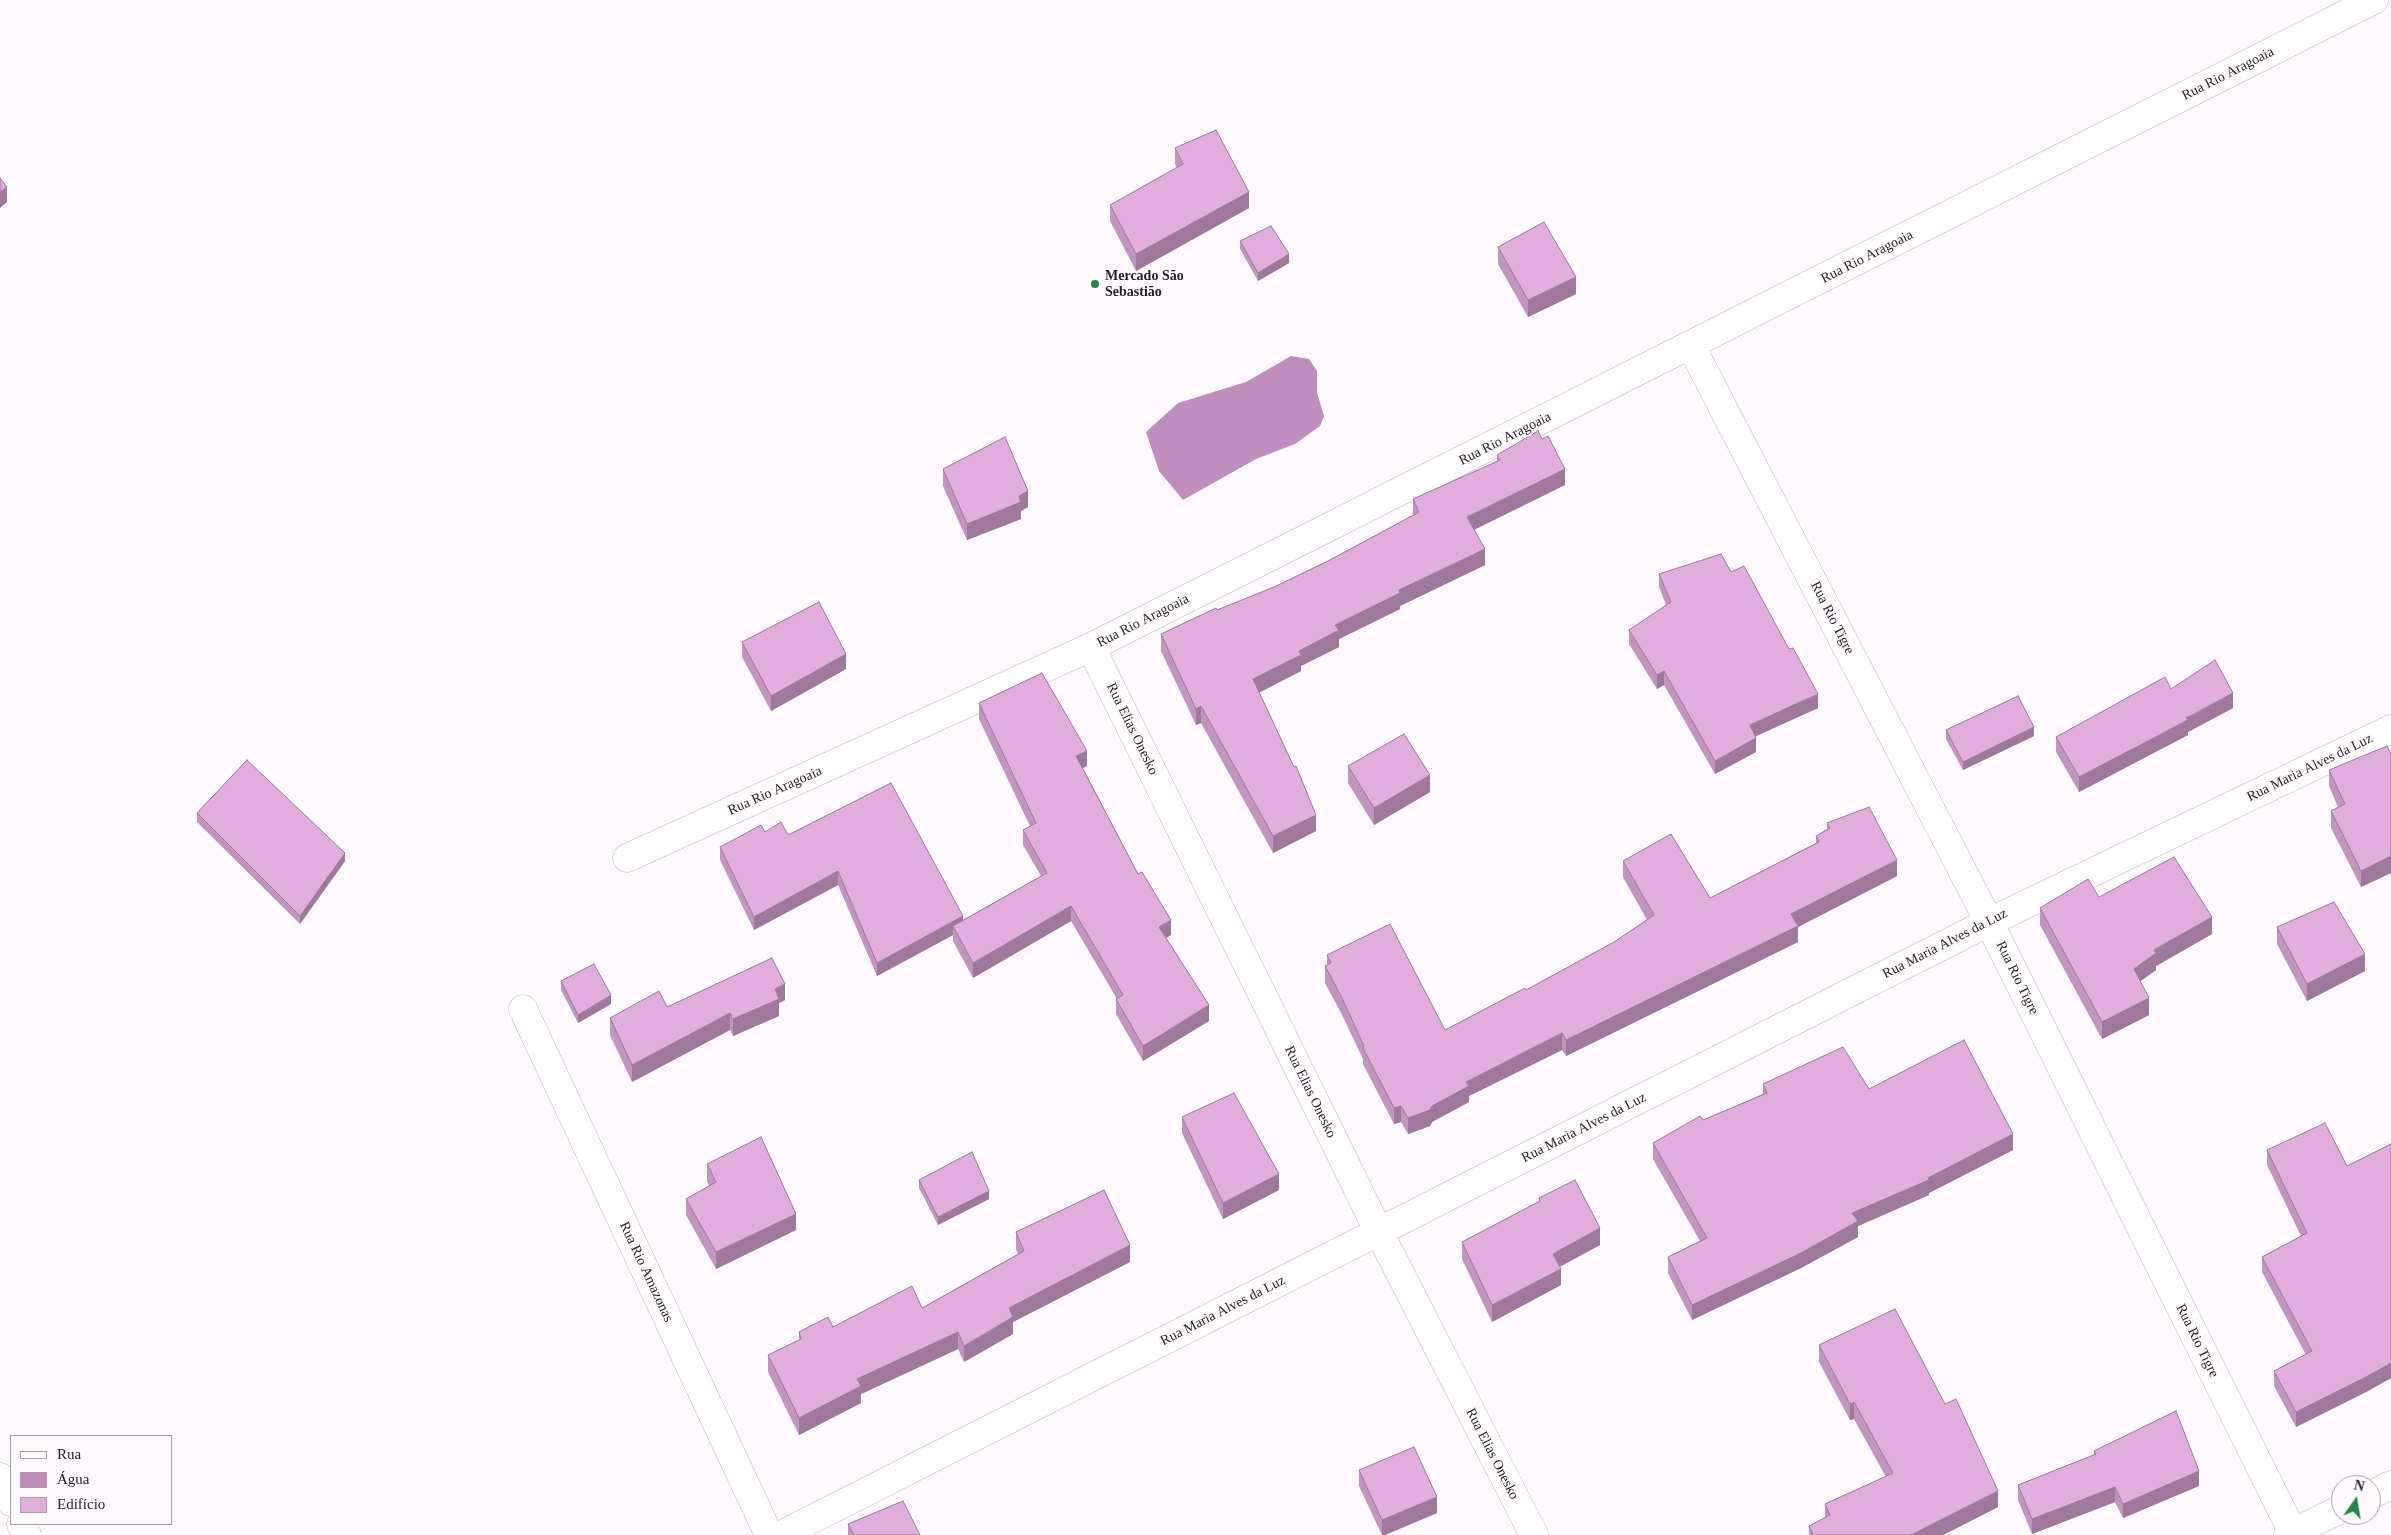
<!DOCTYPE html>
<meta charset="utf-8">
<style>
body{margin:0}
#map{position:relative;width:2391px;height:1535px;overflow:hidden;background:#fdf9fc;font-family:"Times New Roman",serif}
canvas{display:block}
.legend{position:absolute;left:10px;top:1435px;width:162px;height:90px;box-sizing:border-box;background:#fdf9fc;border:1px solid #a7a1a6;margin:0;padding:6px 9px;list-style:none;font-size:15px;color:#251e25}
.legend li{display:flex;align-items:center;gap:10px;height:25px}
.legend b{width:25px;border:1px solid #a7a1a6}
.north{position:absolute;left:2331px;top:1475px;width:50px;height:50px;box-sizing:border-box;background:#fdf9fc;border:1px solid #a7a1a6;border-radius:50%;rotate:13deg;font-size:14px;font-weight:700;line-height:20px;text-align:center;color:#251e25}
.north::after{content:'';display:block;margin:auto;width:18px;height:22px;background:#1e8940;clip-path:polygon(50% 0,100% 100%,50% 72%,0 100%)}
</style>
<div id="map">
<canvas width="2391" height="1535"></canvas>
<ul class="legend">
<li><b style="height:6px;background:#fff"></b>Rua</li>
<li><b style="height:14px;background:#c08ebc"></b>Água</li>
<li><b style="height:14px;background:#e1addd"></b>Edifício</li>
</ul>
<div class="north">N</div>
</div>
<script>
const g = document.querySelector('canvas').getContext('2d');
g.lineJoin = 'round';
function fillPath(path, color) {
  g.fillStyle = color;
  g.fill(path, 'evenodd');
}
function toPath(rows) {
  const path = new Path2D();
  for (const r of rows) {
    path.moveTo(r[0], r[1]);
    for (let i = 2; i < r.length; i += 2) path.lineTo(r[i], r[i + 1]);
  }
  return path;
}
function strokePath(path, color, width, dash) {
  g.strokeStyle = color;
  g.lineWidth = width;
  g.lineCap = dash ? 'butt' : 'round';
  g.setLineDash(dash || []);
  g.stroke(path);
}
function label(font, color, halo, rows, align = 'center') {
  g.font = font + ' "Times New Roman",serif';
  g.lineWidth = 4;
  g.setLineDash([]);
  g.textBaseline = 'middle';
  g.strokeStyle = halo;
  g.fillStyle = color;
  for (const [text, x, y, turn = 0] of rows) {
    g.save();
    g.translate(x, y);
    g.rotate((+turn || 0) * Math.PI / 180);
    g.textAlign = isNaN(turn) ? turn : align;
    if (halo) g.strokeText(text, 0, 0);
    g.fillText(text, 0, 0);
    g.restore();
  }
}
fillPath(toPath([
 [1291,356,1309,359,1317,371,1317,393,1324,416,1320,426,1295,444,1256,459,1183,500,1159,471,1146,432,1178,403,1246,382]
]), '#c08ebc');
const street = toPath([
 [1691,346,1989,922,2294,1535],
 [1091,647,1379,1232,1534,1535],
 [627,858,1091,647,2374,0],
 [523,1009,769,1535],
 [0,1477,11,1502],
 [2371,1495,2391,1485],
 [21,1524,27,1535],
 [781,1535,1989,922,2391,729],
 [2288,1535,2341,1509]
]);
strokePath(street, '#c5b3c4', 29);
strokePath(street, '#fff', 28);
fillPath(toPath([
 [1175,148,1249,208,1136,271,1110,221,1110,205,1177,168,1175,164],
 [1240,241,1289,263,1258,281,1240,249],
 [1498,247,1576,294,1528,317,1498,264],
 [1497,455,1565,485,1474,530,1485,565,1400,606,1400,609,1339,639,1339,647,1301,666,1301,671,1259,692,1316,831,1273,853,1201,723,1196,725,1161,651,1161,634,1217,610,1274,587,1328,561,1413,515,1413,499,1497,462],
 [943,469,1028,507,1021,511,1021,519,967,540,943,486],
 [1731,572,1818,708,1755,736,1756,752,1715,774,1664,685,1657,689,1629,644,1629,630,1666,605,1659,587,1659,574],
 [742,642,846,669,771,711,742,657],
 [979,703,1087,766,1083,768,1138,874,1171,935,1166,938,1209,1021,1143,1061,1116,1014,1116,999,1117,999,1071,921,973,978,953,941,953,935,877,976,838,885,754,930,720,860,720,847,788,835,963,920,1041,876,1023,845,1023,830,1030,826,979,719],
 [2233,708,2188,732,2188,735,2079,792,2056,752,2056,737],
 [1946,730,2034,736,1963,770,1946,739],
 [2391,754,2391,873,2361,887,2331,828,2331,811,2338,807,2329,786,2329,770],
 [1348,766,1430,792,1374,825,1348,783],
 [197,813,345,861,300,924,197,822],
 [1827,823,1897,876,1798,927,1798,942,1566,1056,1562,1050,1469,1096,1469,1102,1432,1122,1430,1126,1408,1134,1401,1122,1394,1124,1363,1064,1363,1059,1342,1015,1325,983,1325,966,1327,965,1327,955,1445,1030,1526,990,1614,942,1647,920,1623,877,1623,861,1710,898,1816,843,1816,836,1827,829],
 [2099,897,2212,934,2156,966,2156,970,2140,981,2149,1015,2102,1039,2040,925,2040,908],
 [2277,927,2365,971,2307,1001,2277,944],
 [561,981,611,1004,578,1023,561,990],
 [785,1000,779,1003,779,1016,733,1036,730,1030,632,1082,610,1035,610,1018,667,1007],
 [1763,1084,1869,1089,2013,1150,1929,1193,1929,1195,1858,1226,1858,1237,1801,1268,1692,1320,1668,1273,1668,1257,1700,1241,1653,1159,1653,1143,1703,1120,1763,1094],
 [1182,1117,1279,1190,1223,1219,1182,1133],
 [2391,1144,2391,1378,2366,1392,2296,1427,2274,1386,2274,1371,2306,1355,2262,1272,2262,1257,2301,1236,2267,1165,2267,1150,2347,1166],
 [707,1164,796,1230,716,1269,686,1215,686,1199,709,1186,707,1181],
 [919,1180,989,1199,938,1225,919,1188],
 [1539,1198,1600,1245,1560,1267,1561,1285,1492,1322,1462,1259,1462,1242,1539,1202],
 [1016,1232,1130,1262,1013,1322,1013,1334,964,1362,958,1349,861,1394,861,1403,799,1435,768,1372,768,1355,799,1340,799,1332,833,1327,922,1308,1018,1254,1016,1249],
 [1819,1345,1998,1507,1943,1535,1809,1535,1809,1526,1825,1518,1825,1504,1886,1477,1854,1419,1850,1420,1819,1362],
 [2094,1451,2199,1486,2123,1518,2115,1502,2032,1534,2018,1500,2018,1485,2094,1455],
 [1359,1470,1437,1513,1385,1535,1382,1535,1359,1486],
 [848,1524,920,1535,848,1535]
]), '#c295be');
fillPath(toPath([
 [7,187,7,202,0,208,0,192],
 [1249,192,1249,208,1136,271,1136,254],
 [1289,254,1289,263,1258,281,1258,273],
 [1576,277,1576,294,1528,317,1528,300],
 [1565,469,1565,485,1467,533,1467,517],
 [1028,491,1028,507,1021,511,1021,519,967,540,967,524],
 [1485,549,1485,565,1400,606,1400,609,1339,639,1339,647,1301,666,1301,671,1253,696,1253,679,1299,651,1335,625,1399,590],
 [846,654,846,669,771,711,771,696],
 [1664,671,1664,685,1657,689,1657,675],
 [2233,693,2233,708,2188,732,2188,735,2079,792,2079,777],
 [1818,694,1818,708,1750,739,1750,725],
 [1201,706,1201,723,1196,725,1196,709],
 [2034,727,2034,736,1963,770,1963,762],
 [1756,738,1756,752,1715,774,1715,761],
 [1087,751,1087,766,1076,771,1076,756],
 [1430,775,1430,792,1374,825,1374,808],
 [1316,815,1316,831,1273,853,1273,836],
 [345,853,345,861,300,924,300,916],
 [2391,856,2391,873,2361,887,2361,871],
 [1897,860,1897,876,1798,927,1798,942,1566,1056,1566,1040,1791,914],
 [838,871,838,885,754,930,754,917],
 [1071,906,1071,921,973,978,973,963],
 [963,916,963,929,953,926,953,935,877,976,877,963],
 [2212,917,2212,934,2156,966,2156,970,2134,986,2134,969,2154,950],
 [1171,920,1171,935,1159,942,1159,927],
 [2365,954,2365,971,2307,1001,2307,984],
 [785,984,785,1000,779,1003,779,1016,733,1036,733,1019,775,989],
 [611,995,611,1004,578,1023,578,1015],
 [2149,998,2149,1015,2102,1039,2102,1022],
 [1209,1005,1209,1021,1143,1061,1143,1046],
 [730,1013,730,1030,632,1082,632,1065],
 [1562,1033,1562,1050,1469,1096,1469,1102,1432,1122,1430,1126,1408,1134,1408,1118,1432,1106,1466,1082],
 [1401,1106,1401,1122,1394,1124,1394,1108],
 [2013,1134,2013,1150,1929,1193,1929,1195,1858,1226,1858,1237,1801,1268,1692,1320,1692,1305,1852,1213,1928,1178],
 [1279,1174,1279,1190,1223,1219,1223,1203],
 [989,1191,989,1199,938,1225,938,1217],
 [796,1214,796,1230,716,1269,716,1252],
 [1600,1228,1600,1245,1553,1270,1553,1254],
 [1130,1245,1130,1262,1013,1322,1013,1334,964,1362,964,1346,1009,1308],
 [1561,1269,1561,1285,1492,1322,1492,1305],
 [958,1332,958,1349,861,1394,861,1403,799,1435,799,1418,857,1379],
 [2391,1363,2391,1378,2366,1392,2296,1427,2296,1412],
 [1854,1402,1854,1419,1850,1420,1850,1404],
 [2199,1471,2199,1486,2123,1518,2123,1504],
 [2115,1487,2115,1502,2032,1534,2032,1519],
 [1998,1491,1998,1507,1943,1535,1911,1535],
 [1437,1497,1437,1513,1385,1535,1382,1535,1382,1520]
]), '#9e799b');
const building = toPath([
 [1216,130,1249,192,1136,254,1110,205,1183,164,1175,148,1216,130],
 [0,178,7,187,0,192,0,178],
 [1544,222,1576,277,1528,300,1498,247,1544,222],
 [1271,226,1289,254,1258,273,1240,241,1271,226],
 [1538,431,1542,439,1548,436,1565,469,1467,517,1485,549,1399,590,1400,593,1335,625,1339,630,1299,651,1301,655,1253,679,1294,767,1296,766,1316,815,1273,836,1201,706,1196,709,1161,634,1216,608,1217,610,1274,587,1328,561,1419,512,1413,499,1500,460,1497,455,1538,431],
 [1005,437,1028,491,1019,496,1021,502,967,524,943,469,1005,437],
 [1721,554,1731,572,1744,566,1789,649,1793,648,1818,694,1750,725,1756,738,1715,761,1664,671,1657,675,1629,630,1671,602,1659,574,1721,554],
 [819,602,846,654,771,696,742,642,819,602],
 [2215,660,2233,693,2186,718,2188,720,2079,777,2056,737,2165,677,2171,689,2215,660],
 [1042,673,1087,751,1076,756,1138,874,1142,872,1171,920,1159,927,1209,1005,1143,1046,1116,999,1123,995,1071,906,973,963,953,926,1047,873,1023,830,1036,823,979,703,1042,673],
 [2018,696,2034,727,1963,762,1946,730,2018,696],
 [1404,734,1430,775,1374,808,1348,766,1404,734],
 [2387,746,2391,754,2391,856,2361,871,2331,811,2345,804,2329,770,2387,746],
 [247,760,345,853,300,916,197,813,247,760],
 [891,783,963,916,877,963,838,871,754,917,720,847,761,825,765,832,781,822,788,835,891,783],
 [1869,807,1897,860,1791,914,1798,926,1566,1040,1562,1033,1466,1082,1469,1086,1432,1106,1430,1110,1408,1118,1401,1106,1394,1108,1363,1048,1364,1046,1342,998,1325,966,1331,963,1327,955,1390,924,1445,1030,1525,988,1526,990,1614,942,1654,915,1623,861,1671,834,1710,898,1819,842,1816,836,1830,828,1827,823,1869,807],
 [2174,857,2212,917,2154,950,2156,953,2134,969,2149,998,2102,1022,2040,908,2088,879,2099,897,2174,857],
 [2334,902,2365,954,2307,984,2277,927,2334,902],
 [772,958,785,984,775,989,779,999,733,1019,730,1013,632,1065,610,1018,659,991,667,1007,772,958],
 [594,964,611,995,578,1015,561,981,594,964],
 [1964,1040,2013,1134,1928,1178,1929,1180,1852,1213,1858,1221,1801,1253,1692,1305,1668,1257,1707,1238,1653,1143,1700,1116,1703,1120,1767,1093,1763,1084,1843,1047,1869,1089,1964,1040],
 [1234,1093,1279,1174,1223,1203,1182,1117,1234,1093],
 [2325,1123,2347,1166,2391,1144,2391,1363,2366,1377,2296,1412,2274,1371,2312,1351,2262,1257,2307,1233,2267,1150,2325,1123],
 [761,1137,796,1214,716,1252,686,1199,716,1182,707,1164,761,1137],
 [972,1152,989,1191,938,1217,919,1180,972,1152],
 [1575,1180,1600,1228,1553,1254,1561,1269,1492,1305,1462,1242,1540,1201,1539,1198,1575,1180],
 [1104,1190,1130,1245,1009,1308,1013,1317,964,1346,958,1332,857,1379,861,1386,799,1418,768,1355,801,1339,799,1332,828,1317,833,1327,912,1286,922,1308,1024,1251,1016,1232,1104,1190],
 [1895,1309,1945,1404,1956,1399,1998,1491,1911,1535,1813,1535,1809,1526,1830,1515,1825,1504,1893,1473,1854,1402,1850,1404,1819,1345,1895,1309],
 [2176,1411,2199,1471,2123,1504,2115,1487,2032,1519,2018,1485,2096,1454,2094,1451,2176,1411],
 [1414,1447,1437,1497,1382,1520,1359,1470,1414,1447],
 [903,1501,920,1535,854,1535,848,1524,903,1501]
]);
fillPath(building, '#e1addd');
strokePath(building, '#9e799b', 1);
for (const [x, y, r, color] of [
 [1095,284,5,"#1e8940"]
]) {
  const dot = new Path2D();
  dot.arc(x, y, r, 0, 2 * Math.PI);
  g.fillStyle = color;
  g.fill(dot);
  strokePath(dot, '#fdf9fc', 2);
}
label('14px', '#251e25', '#fdf9fc', [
 ["Rua Rio Aragoaia",2228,74,-27],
 ["Rua Rio Aragoaia",1867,257,-27],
 ["Rua Rio Aragoaia",1505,439,-27],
 ["Rua Rio Tigre",1832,618,63],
 ["Rua Rio Aragoaia",1143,621,-27],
 ["Rua Elias Onesko",1132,729,64],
 ["Rua Maria Alves da Luz",2310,768,-26],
 ["Rua Rio Aragoaia",775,791,-24],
 ["Rua Maria Alves da Luz",1945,944,-27],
 ["Rua Rio Tigre",2017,978,64],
 ["Rua Elias Onesko",1310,1092,64],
 ["Rua Maria Alves da Luz",1584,1128,-27],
 ["Rua Rio Amazonas",646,1272,65],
 ["Rua Maria Alves da Luz",1223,1311,-27],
 ["Rua Rio Tigre",2197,1341,64],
 ["Rua Elias Onesko",1492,1454,63]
]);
label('bold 14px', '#251e25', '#fdf9fc', [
 ["Mercado São",1105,276],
 ["Sebastião",1105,292]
], 'left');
</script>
